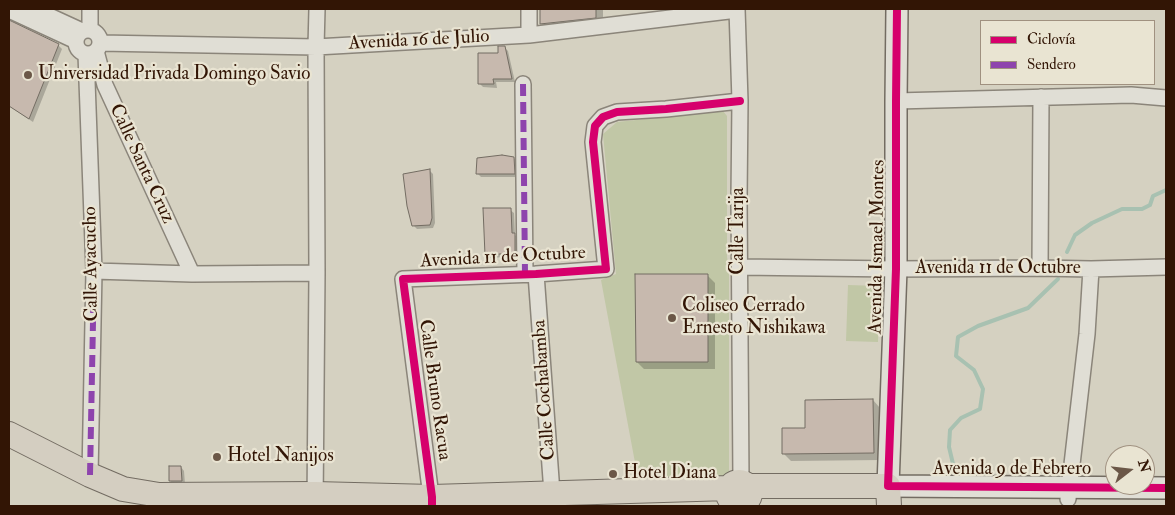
<!DOCTYPE html>
<meta charset="utf-8">
<style>
body{margin:0}
#map{position:relative;width:1175px;height:515px;overflow:hidden;background:#d5d1c1;font-family:"IM FELL Double Pica",serif}
canvas{display:block}
.frame{position:absolute;inset:0;border:10px solid #321505;pointer-events:none}
.legend{position:absolute;left:980px;top:20px;width:175px;height:65px;box-sizing:border-box;background:#e9e4d2;border:1px solid #a09180;margin:0;padding:6px 9px;list-style:none;font-size:15px;color:#321505}
.legend li{display:flex;align-items:center;gap:10px;height:25px}
.legend b{width:25px;border:1px solid #a09180}
.north{position:absolute;left:1105px;top:445px;width:50px;height:50px;box-sizing:border-box;background:#e9e4d2;border:1px solid #a09180;border-radius:50%;rotate:74deg;font-size:14px;font-weight:700;line-height:20px;text-align:center;color:#321505}
.north::after{content:'';display:block;margin:auto;width:18px;height:22px;background:#6b5747;clip-path:polygon(50% 0,100% 100%,50% 72%,0 100%)}
</style>
<div id="map">
<canvas width="1175" height="515"></canvas>
<div class="frame"></div>
<ul class="legend">
<li><b style="height:6px;background:#d6006c"></b>Ciclovía</li>
<li><b style="height:6px;background:#8e44ad"></b>Sendero</li>
</ul>
<div class="north">N</div>
</div>
<script>
const g = document.querySelector('canvas').getContext('2d');
g.lineJoin = 'round';
function fillPath(path, color) {
  g.fillStyle = color;
  g.fill(path, 'evenodd');
}
function toPath(rows) {
  const path = new Path2D();
  for (const r of rows) {
    if (r.length === 3) {
      path.moveTo(r[0] + r[2], r[1]);
      path.arc(r[0], r[1], r[2], 0, 2 * Math.PI);
      continue;
    }
    path.moveTo(r[0], r[1]);
    for (let i = 2; i < r.length; i += 2) path.lineTo(r[i], r[i + 1]);
  }
  return path;
}
function strokePath(path, color, width, dash) {
  g.strokeStyle = color;
  g.lineWidth = width;
  g.lineCap = dash ? 'butt' : 'round';
  g.setLineDash(dash || []);
  g.stroke(path);
}
function label(font, color, halo, rows, align = 'center') {
  g.font = font + ' "IM FELL Double Pica",serif';
  g.lineWidth = 4.5;
  g.setLineDash([]);
  g.textBaseline = 'middle';
  g.strokeStyle = halo;
  g.fillStyle = color;
  for (const [text, x, y, turn = 0] of rows) {
    g.save();
    g.translate(x, y);
    g.rotate((+turn || 0) * Math.PI / 180);
    g.textAlign = isNaN(turn) ? turn : align;
    if (halo) g.strokeText(text, 0, 0);
    g.fillText(text, 0, 0);
    g.restore();
  }
}
fillPath(toPath([
 [723,111,727,116,727,257,729,269,729,476,717,482,639,484,601,280,616,274,603,134,617,122],
 [848,285,879,286,878,342,846,341]
]), '#c1c7a6');
fillPath(toPath([
 [541,9,603,9,603,25,549,31,541,24],
 [9,22,58,45,62,49,33,122,9,106],
 [504,47,508,51,515,82,496,82,497,88,483,87,479,83],
 [514,158,518,162,518,177,481,177,477,173],
 [429,170,433,174,435,223,433,228,417,229,413,225],
 [510,210,514,213,515,235,518,238,519,256,490,258,486,254],
 [707,275,715,283,715,369,644,369,637,362],
 [873,400,880,408,881,460,791,461,783,453],
 [181,467,184,471,185,484,174,484,170,481]
]), '#0003');
strokePath(toPath([
 [1067,252,1075,235,1092,223,1122,209,1142,209,1150,205,1153,196,1166,190],
 [954,468,949,447,950,430,961,418,980,409,983,389,974,370,956,356,958,337,978,326,1028,308,1058,279]
]), '#a8c1b1', 4);
const building = toPath([
 [540,9,596,9,596,18,540,24,540,9],
 [9,20,59,44,29,119,9,106,9,20],
 [498,46,505,46,512,79,493,79,494,84,478,84,478,53,498,53,498,46],
 [502,155,514,157,515,174,476,174,477,158,502,155],
 [430,169,432,218,430,225,412,226,407,206,403,174,430,169],
 [483,208,511,208,512,233,515,233,515,253,485,255,483,208],
 [635,274,708,274,708,362,636,362,635,274],
 [873,399,874,453,782,454,782,428,805,428,805,400,873,399],
 [169,466,181,466,182,481,169,481,169,466]
]);
fillPath(building, '#c7b9ae');
strokePath(building, '#736c62', 1);
const street = toPath([
 [34,9,82,31],
 [529,9,529,35],
 [737,9,740,101,739,199,741,482],
 [9,10,76,41],
 [88,42,12],
 [90,30,90,9],
 [100,43,316,47,529,35,737,10],
 [96,51,105,85,192,274],
 [86,54,94,271,90,475],
 [523,84,525,274],
 [896,101,1131,95,1166,98],
 [740,267,896,269,1040,268,1091,269,1166,267],
 [1040,268,1041,97],
 [94,271,192,274,317,273],
 [536,274,552,493,552,506],
 [1068,499,1087,334,1091,269],
 [432,504,403,279,536,274,606,269,593,142,595,126,603,117,617,112,666,109,740,101],
 [739,505,739,506],
 [315,506,317,273,316,47,317,9]
]);
const secondary = toPath([
 [897,9,896,101,896,269,888,486,1166,488]
]);
const primary = toPath([
 [9,434,90,475,123,489,159,495,315,494,432,497,729,488],
 [739,493,11],
 [747,486,888,486,889,506]
]);
strokePath(street, '#8b857a', 18);
strokePath(secondary, '#736c62', 24);
strokePath(primary, '#736c62', 26);
strokePath(street, '#e0ded5', 15);
strokePath(secondary, '#e0ded5', 21);
strokePath(primary, '#d4cec1', 24);
strokePath(toPath([
 [523,84,525,274],
 [90,475,94,271]
]), '#8e44ad', 6, [12, 6]);
strokePath(toPath([
 [897,9,896,101,896,269,888,486,1166,488],
 [432,506,432,497,403,279,536,274,606,269,593,142,595,126,603,117,617,112,666,109,740,101]
]), '#d6006c', 8);
for (const [x, y, r, color] of [
 [28,75,5,"#6b5747"],
 [672,318,5,"#6b5747"],
 [217,457,5,"#6b5747"],
 [613,474,5,"#6b5747"]
]) {
  const dot = new Path2D();
  dot.arc(x, y, r, 0, 2 * Math.PI);
  g.fillStyle = color;
  g.fill(dot);
  strokePath(dot, '#e9e4d2', 2);
}
label('19px', '#321505', '#e9e4d2', [
 ["Avenida 16 de Julio",419,41,-3],
 ["Calle Santa Cruz",141,164,65],
 ["Calle Tarija",739,231,-90],
 ["Avenida Ismael Montes",878,247,-89],
 ["Avenida 11 de Octubre",503,258,-3],
 ["Calle Ayacucho",92,264,-91],
 ["Avenida 11 de Octubre",998,269],
 ["Calle Bruno Racua",434,390,82],
 ["Calle Cochabamba",545,390,-94],
 ["Avenida 9 de Febrero",1012,470]
]);
label('19px', '#321505', '#e9e4d2', [
 ["Universidad Privada Domingo Savio",38,75],
 ["Coliseo Cerrado",682,307],
 ["Ernesto Nishikawa",682,329],
 ["Hotel Nanijos",227,457],
 ["Hotel Diana",623,474]
], 'left');
</script>
